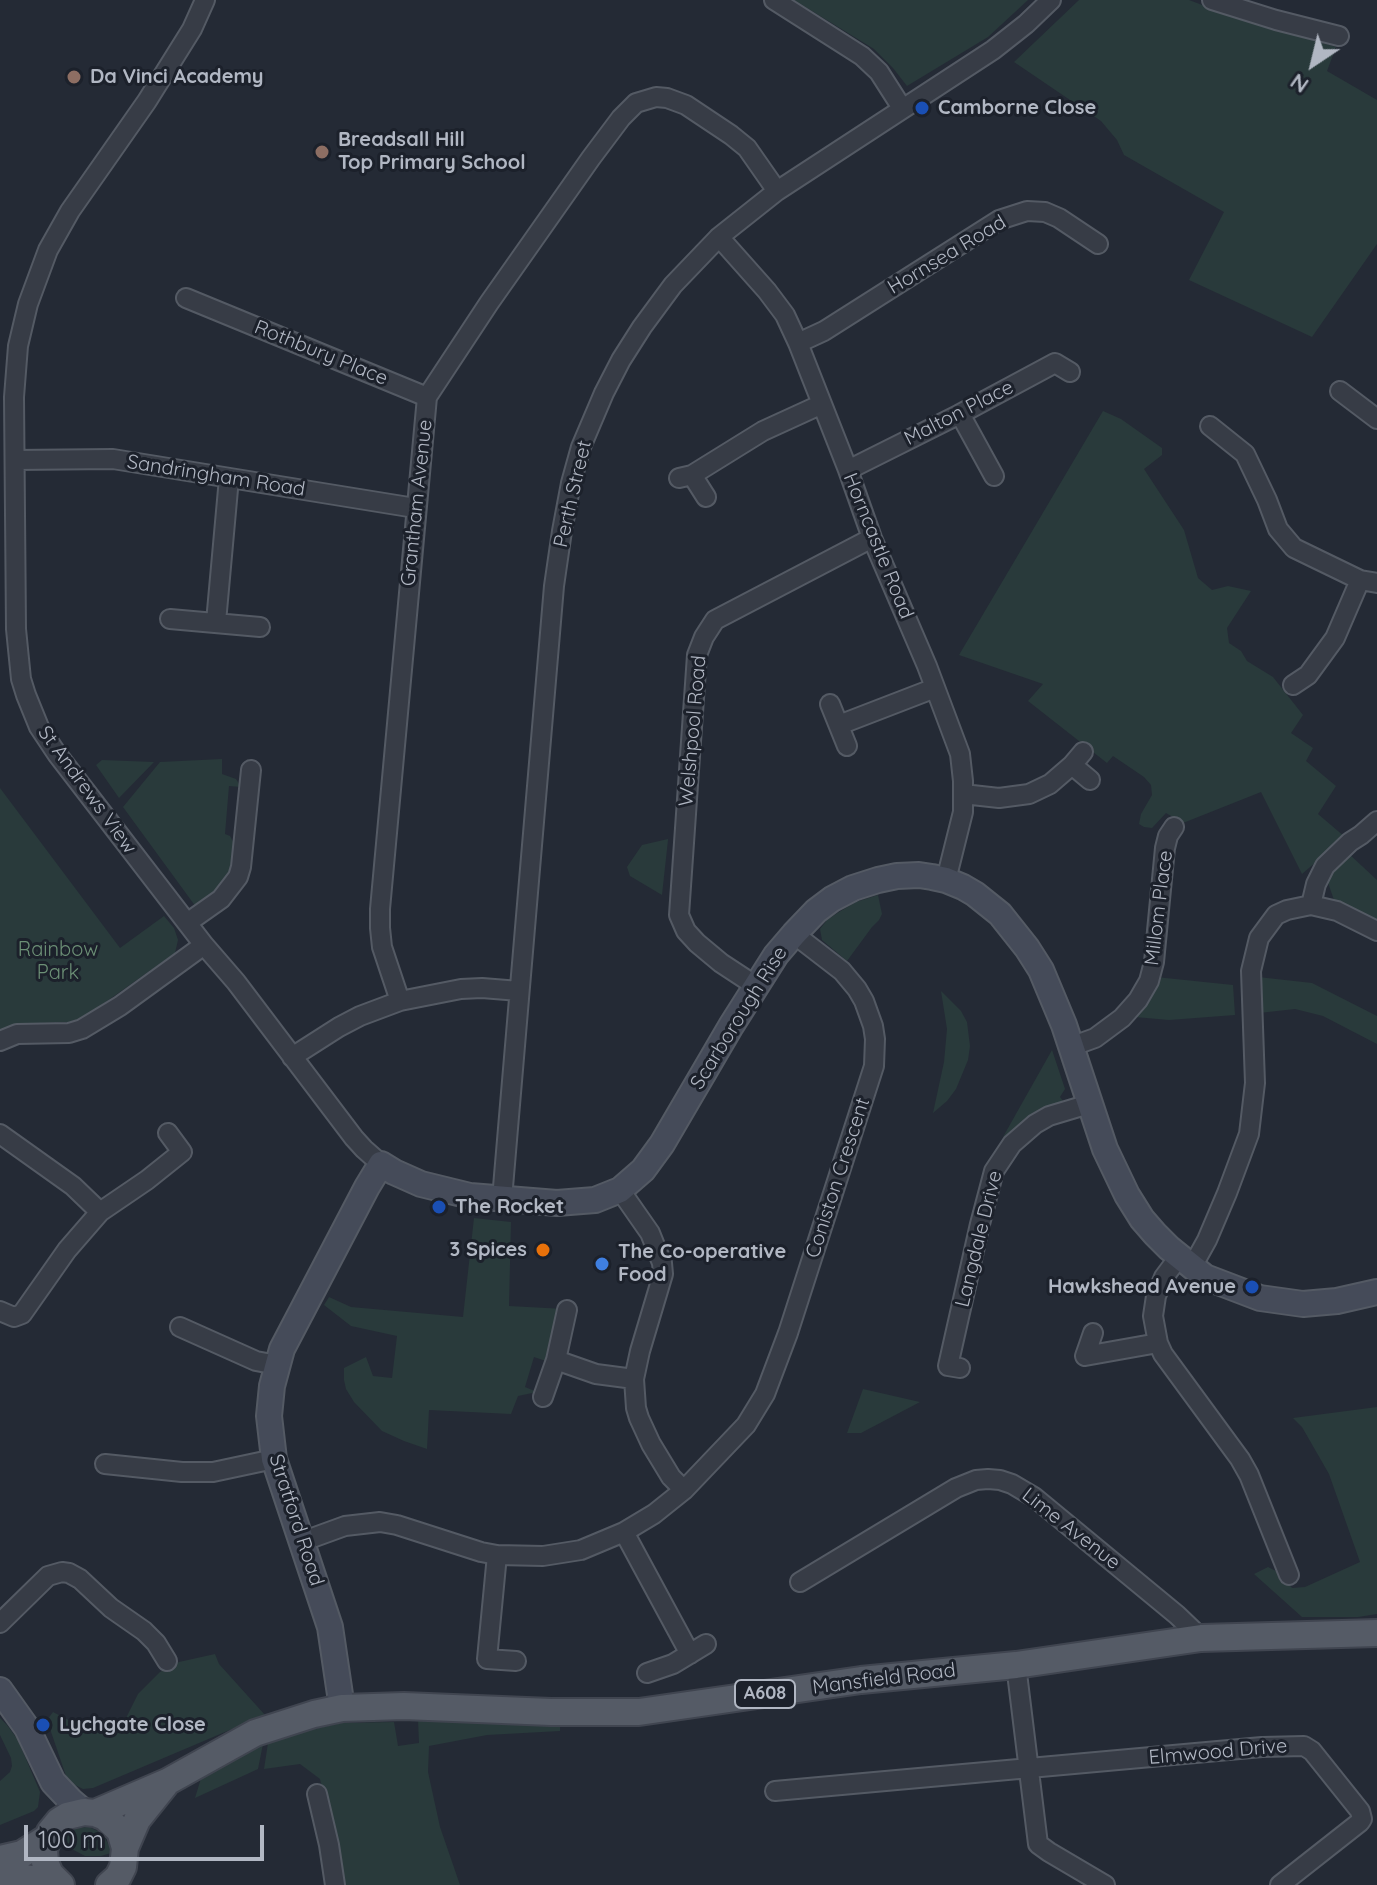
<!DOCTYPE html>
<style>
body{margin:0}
#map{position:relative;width:1377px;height:1885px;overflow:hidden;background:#242a35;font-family:Quicksand,sans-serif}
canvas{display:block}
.north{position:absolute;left:1273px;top:24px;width:80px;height:80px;-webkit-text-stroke:6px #1c212b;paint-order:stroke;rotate:215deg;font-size:22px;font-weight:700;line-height:32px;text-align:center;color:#b1b7c3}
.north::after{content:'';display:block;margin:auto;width:28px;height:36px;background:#b1b7c3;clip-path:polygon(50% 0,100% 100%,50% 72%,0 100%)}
.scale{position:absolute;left:24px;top:1825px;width:240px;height:36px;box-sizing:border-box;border:4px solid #b1b7c3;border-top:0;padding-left:10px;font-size:24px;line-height:28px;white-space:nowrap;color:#b1b7c3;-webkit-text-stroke:6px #1c212b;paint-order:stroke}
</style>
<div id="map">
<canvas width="1377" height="1885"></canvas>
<div class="north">N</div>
<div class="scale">100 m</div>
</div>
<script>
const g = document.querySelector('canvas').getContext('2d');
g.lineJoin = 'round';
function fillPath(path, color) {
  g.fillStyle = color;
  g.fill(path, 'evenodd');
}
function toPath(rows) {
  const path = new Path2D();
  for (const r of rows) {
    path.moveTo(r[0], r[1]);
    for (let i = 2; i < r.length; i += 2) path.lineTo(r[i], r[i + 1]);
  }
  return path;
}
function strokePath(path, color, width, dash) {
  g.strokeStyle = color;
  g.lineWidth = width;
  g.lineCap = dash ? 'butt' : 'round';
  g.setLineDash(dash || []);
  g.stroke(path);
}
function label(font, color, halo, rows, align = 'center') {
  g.font = font + ' Quicksand,sans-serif';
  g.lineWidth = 6;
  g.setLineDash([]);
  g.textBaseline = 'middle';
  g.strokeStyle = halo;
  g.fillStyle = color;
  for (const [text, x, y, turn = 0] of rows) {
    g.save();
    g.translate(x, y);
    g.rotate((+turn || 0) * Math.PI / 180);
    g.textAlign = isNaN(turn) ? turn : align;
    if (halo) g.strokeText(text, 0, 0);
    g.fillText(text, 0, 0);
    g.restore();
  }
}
fillPath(toPath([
 [794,0,1028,0,988,37,907,86,893,68,874,49],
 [1079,0,1189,0,1218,11,1336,47,1327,71,1377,100,1377,244,1312,337,1189,280,1224,212,1124,155,1117,140,1101,121,1014,62],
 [1103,411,1121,419,1162,448,1162,455,1144,469,1184,530,1198,578,1212,590,1228,586,1251,591,1227,628,1229,643,1241,651,1247,661,1273,677,1303,715,1291,733,1313,748,1306,761,1336,786,1318,814,1345,837,1302,874,1261,792,1183,823,1166,813,1152,828,1144,827,1139,824,1141,814,1152,795,1151,785,1144,777,1113,756,1107,763,1028,701,1043,684,959,655],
 [222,759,222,774,236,779,241,787,229,786,225,834,230,836,236,847,234,857,226,879,217,891,196,907,123,807,160,762],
 [102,760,154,762,119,798,96,765],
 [0,788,120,948,164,916,174,928,178,940,175,953,83,1018,69,1022,14,1024,0,1031],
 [668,839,668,840,662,895,630,876,627,867,642,845],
 [1348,853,1377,880,1377,923,1335,903,1324,871],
 [878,895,882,914,879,920,872,927,847,961,822,940,820,929,827,920,839,912,856,902],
 [1156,977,1233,985,1235,1015,1169,1020,1135,1017],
 [1258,977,1312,983,1377,1016,1377,1044,1323,1016,1295,1009,1259,1013],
 [941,991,961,1011,967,1022,970,1046,968,1060,956,1089,947,1101,933,1113,944,1062,947,1029],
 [1052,1050,1065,1089,1060,1097,1063,1101,1033,1116,1003,1137],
 [474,1218,511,1222,509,1306,565,1309,549,1362,534,1357,525,1387,537,1392,518,1396,511,1414,429,1410,427,1449,404,1441,382,1431,354,1402,346,1389,344,1380,344,1368,366,1357,373,1376,392,1378,397,1336,351,1326,324,1305,329,1297,351,1307,463,1317],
 [863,1389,920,1402,861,1433,847,1433],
 [1377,1407,1377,1614,1358,1617,1302,1617,1254,1574,1268,1567,1280,1573,1292,1588,1305,1587,1360,1562,1329,1474,1302,1427,1293,1418],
 [215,1654,219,1664,265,1715,93,1788,83,1789,73,1784,66,1776,47,1720,53,1712,96,1734,102,1720,120,1730,138,1694,160,1672,179,1662],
 [0,1718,7,1725,18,1740,40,1792,38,1807,34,1811,0,1825,0,1781,10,1772,12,1766,11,1758,0,1735],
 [418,1720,560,1724,560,1731,487,1735,429,1746,428,1772,440,1827,460,1885,345,1885,320,1779,300,1764,264,1769,268,1743,299,1732,342,1723,394,1722,398,1746,419,1743],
 [263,1744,258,1769,195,1798,202,1775],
 [89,1827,102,1833,110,1847,111,1853,101,1856,85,1856,70,1848,63,1838,67,1834,77,1828]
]), '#293a3b');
const street = toPath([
 [205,0,192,29,147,101,70,211,48,250,28,304,18,346,14,397,16,629,21,679,26,695,39,727,57,754,204,945,236,982,354,1138,364,1149,381,1164],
 [774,0,862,56,879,72,902,108],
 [1212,0,1276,20,1339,36],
 [719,237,767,291,785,315,798,343,848,470,872,538,927,666,960,754,963,781,963,812,946,880],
 [186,298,427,397],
 [798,343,824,331,999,220,1027,211,1045,212,1059,218,1098,244],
 [1340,391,1377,419],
 [960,414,994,476],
 [1210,426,1245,454,1267,500,1278,529,1294,548,1360,580,1377,583],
 [15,460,113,459,415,508],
 [848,470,960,414,1055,363,1070,372],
 [692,475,706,497],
 [679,478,692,475,763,431,822,404],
 [170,619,260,627],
 [216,622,229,478],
 [1293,685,1308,675,1335,638,1360,580],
 [830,704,847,746],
 [839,725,935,688],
 [1072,765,1090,780],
 [963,794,999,798,1029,794,1050,784,1072,765,1083,752],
 [1311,905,1316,884,1325,866,1350,842,1361,835,1377,821],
 [187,923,221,899,238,877,241,867,251,770],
 [756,986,721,963,697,943,686,931,679,915,697,655,704,637,715,620,872,538],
 [400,1001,382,947,380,928,380,909,427,397,489,303,591,158,621,118,636,103,656,97,667,98,686,105,731,135,747,148,777,191],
 [0,1041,17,1034,69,1033,82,1029,120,1006,204,945],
 [1070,1047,1095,1038,1122,1018,1138,1000,1149,981,1154,962,1165,848,1168,836,1174,827],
 [292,1057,339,1027,360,1016,400,1001,461,989,482,988,519,991],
 [0,1134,73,1186,100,1212,67,1250,22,1314,14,1317,0,1311],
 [620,1190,650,1233,662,1263,663,1274,640,1351,634,1379,636,1408,639,1418,651,1444,671,1477,684,1490],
 [502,1199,554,586,562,531,571,483,581,447,604,393,621,360,642,327,673,285,719,237,777,191,993,50,1026,24,1051,0],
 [100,1212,147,1180,182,1152,168,1133],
 [1179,1257,1164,1277,1156,1296,1153,1316,1158,1343,1163,1354,1240,1459,1249,1475,1289,1575],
 [1192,1267,1207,1240,1227,1193,1249,1134,1255,1083,1251,971,1259,938,1276,915,1287,910,1311,905,1337,911,1377,931],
 [180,1327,256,1361,277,1365],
 [1093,1333,1085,1356,1158,1343],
 [556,1360,567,1310],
 [960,1368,948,1366,980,1224,994,1171,1012,1144,1035,1124,1049,1116,1089,1104],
 [543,1397,556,1360,596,1374,634,1379],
 [105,1464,182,1472,213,1472,274,1459],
 [624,1532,690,1654],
 [301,1542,345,1526,380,1522,397,1525,481,1552,497,1555,543,1556,581,1550,624,1532,654,1514,684,1490,746,1425,765,1394,788,1333,874,1066,875,1039,873,1026,864,1001,857,989,842,971,794,934],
 [497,1555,487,1659,516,1661],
 [800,1582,956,1488,976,1480,988,1479,1000,1480,1012,1484,1034,1497,1177,1615,1201,1638],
 [0,1623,48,1576,62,1572,69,1573,80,1579,111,1608,144,1631,156,1643,167,1661],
 [1016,1665,1038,1844,1049,1852,1105,1885],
 [647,1673,673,1664,706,1644],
 [775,1791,1262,1747,1304,1746,1312,1751,1360,1811,1362,1819,1360,1822,1280,1885],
 [317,1794,329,1845,335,1885]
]);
const secondary = toPath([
 [0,1690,27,1728,53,1782,71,1801,84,1812],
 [342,1708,330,1627,274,1459,269,1416,272,1386,282,1349,367,1187,381,1164,394,1172,421,1184,470,1196,557,1203,595,1200,620,1190,643,1170,662,1144,731,1026,776,955,794,934,816,911,832,899,853,888,878,880,897,876,919,875,932,877,946,880,963,887,975,894,1000,914,1027,948,1041,970,1064,1025,1105,1149,1127,1195,1142,1219,1155,1234,1169,1248,1205,1277,1260,1298,1303,1304,1337,1301,1377,1292]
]);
const primary = toPath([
 [95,1813,167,1782,255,1733,314,1714,342,1708,404,1706,551,1712,639,1712,861,1680,1016,1665,1201,1638,1377,1633],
 [0,1859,22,1854,47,1838],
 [0,1878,25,1878,58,1883],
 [61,1885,50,1874,45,1862,44,1850,50,1832,59,1821,67,1816,84,1812,95,1813,105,1817,120,1831,125,1848],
 [109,1885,118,1877,123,1867,125,1848,137,1820,165,1785]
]);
strokePath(street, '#545a64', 22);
strokePath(secondary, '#545a64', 28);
strokePath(primary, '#404550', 30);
strokePath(street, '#373c46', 18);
strokePath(secondary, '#454b59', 24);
strokePath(primary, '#555b66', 26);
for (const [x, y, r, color] of [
 [74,77,8,"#8d6e63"],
 [922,108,8,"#1a4fb4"],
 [322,152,8,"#8d6e63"],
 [439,1207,8,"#1a4fb4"],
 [543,1250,8,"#e8710a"],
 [602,1264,8,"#3f7fe0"],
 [1252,1287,8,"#1a4fb4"],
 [43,1725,8,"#1a4fb4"]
]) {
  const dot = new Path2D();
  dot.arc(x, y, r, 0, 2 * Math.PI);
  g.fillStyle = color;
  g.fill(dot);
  strokePath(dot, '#1c212b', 3);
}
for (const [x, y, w] of [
 [765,1694,60]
]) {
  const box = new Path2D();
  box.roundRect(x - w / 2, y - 14, w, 28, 6);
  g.fillStyle = '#1c212b';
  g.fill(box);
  strokePath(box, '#b1b7c3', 2);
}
label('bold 18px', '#b1b7c3', null, [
 ["A608",765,1694]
]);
label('bold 20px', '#b1b7c3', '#1c212b', [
 ["Da Vinci Academy",90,77],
 ["Camborne Close",938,108],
 ["Breadsall Hill",338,140],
 ["Top Primary School",338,163],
 ["The Rocket",455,1207],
 ["3 Spices",527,1250,"right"],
 ["The Co-operative",618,1252],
 ["Food",618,1275],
 ["Hawkshead Avenue",1236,1287,"right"],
 ["Lychgate Close",59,1725]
], 'left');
label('20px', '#b1b7c3', '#1c212b', [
 ["Hornsea Road",947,255,-31],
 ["Rothbury Place",321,353,22],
 ["Malton Place",959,413,-27],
 ["Sandringham Road",216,476,9],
 ["Perth Street",573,494,-77],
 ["Grantham Avenue",417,503,-84],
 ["Horncastle Road",878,546,68],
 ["Welshpool Road",693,731,-85],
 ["St Andrews View",87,790,54],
 ["Millom Place",1159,908,-83],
 ["Scarborough Rise",739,1018,-58],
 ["Coniston Crescent",838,1178,-72],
 ["Langdale Drive",979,1239,-76],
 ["Stratford Road",296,1520,72],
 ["Lime Avenue",1071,1529,38],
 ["Mansfield Road",884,1679,-7],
 ["Elmwood Drive",1218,1752,-5]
]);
label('20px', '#6c9076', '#1c212b', [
 ["Rainbow",58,950],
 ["Park",58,973]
]);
</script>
